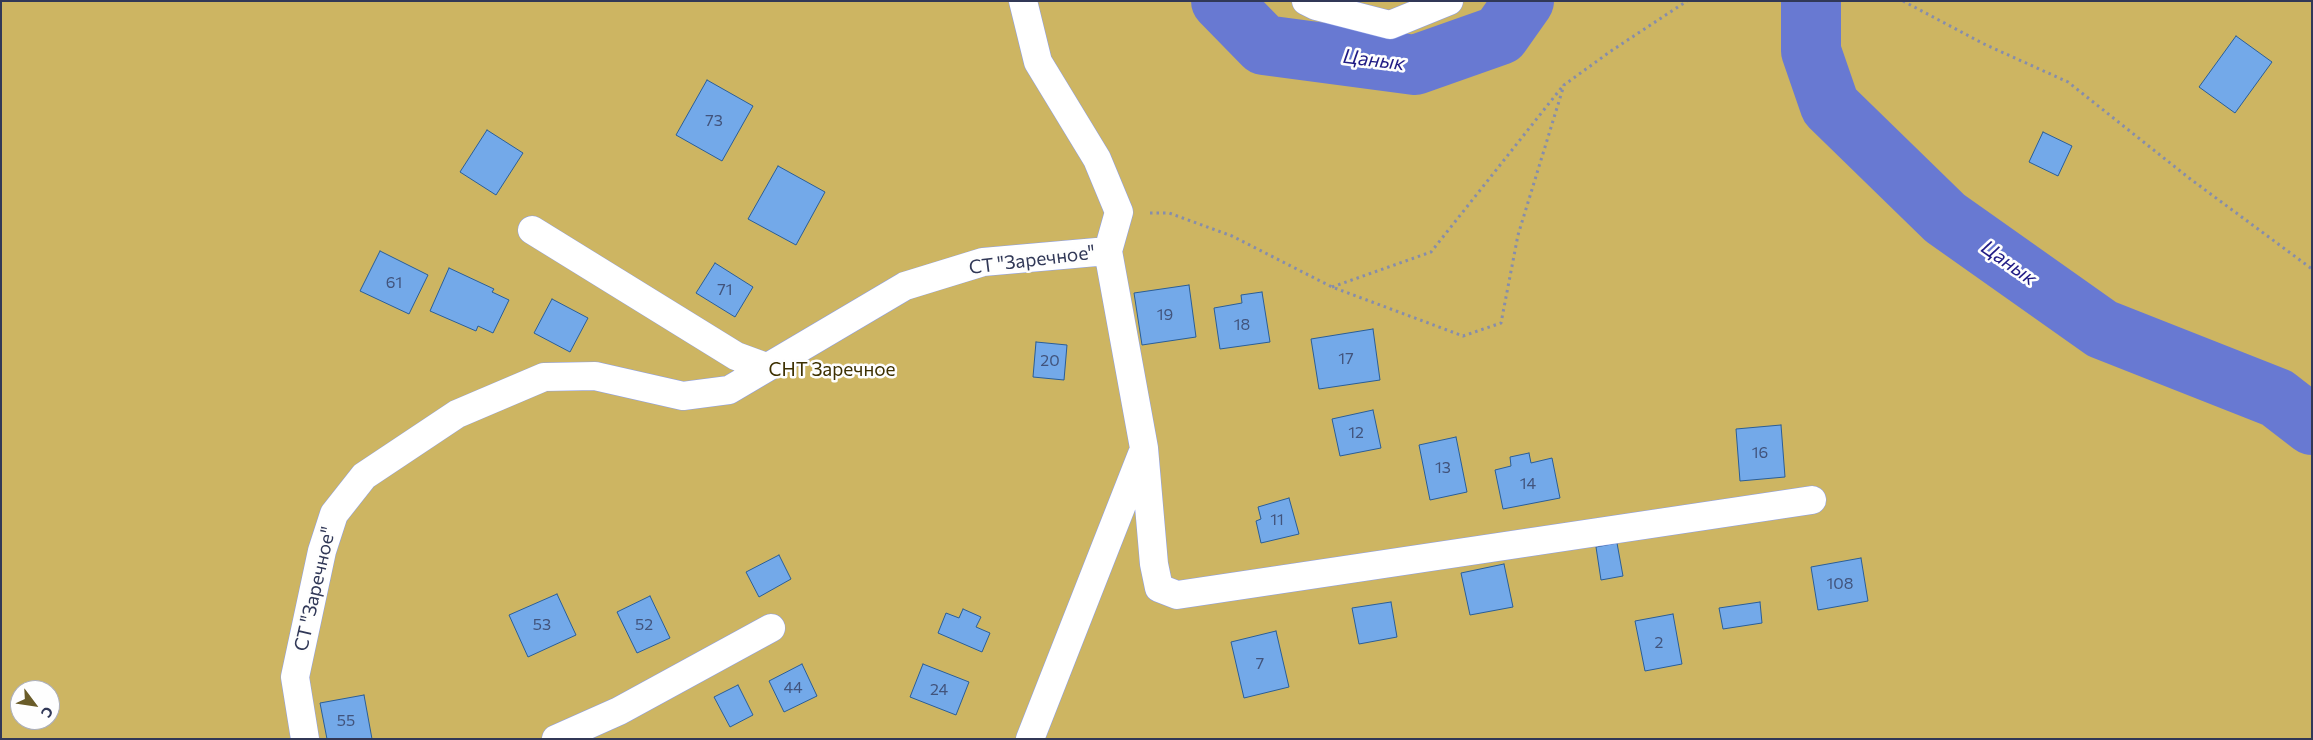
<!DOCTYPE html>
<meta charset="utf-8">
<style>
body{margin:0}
#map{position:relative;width:2313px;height:740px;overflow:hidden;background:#d3dbfa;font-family:Commissioner,sans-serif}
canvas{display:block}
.frame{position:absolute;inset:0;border:2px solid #313857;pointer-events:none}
.north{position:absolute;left:10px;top:680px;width:50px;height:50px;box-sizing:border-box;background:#fefefe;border:1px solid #acafbb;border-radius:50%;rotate:121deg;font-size:14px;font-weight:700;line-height:20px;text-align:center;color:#313857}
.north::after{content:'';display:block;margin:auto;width:18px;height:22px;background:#6a5c29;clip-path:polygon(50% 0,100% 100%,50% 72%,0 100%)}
</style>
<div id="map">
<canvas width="2313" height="740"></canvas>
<div class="frame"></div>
<div class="north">С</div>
</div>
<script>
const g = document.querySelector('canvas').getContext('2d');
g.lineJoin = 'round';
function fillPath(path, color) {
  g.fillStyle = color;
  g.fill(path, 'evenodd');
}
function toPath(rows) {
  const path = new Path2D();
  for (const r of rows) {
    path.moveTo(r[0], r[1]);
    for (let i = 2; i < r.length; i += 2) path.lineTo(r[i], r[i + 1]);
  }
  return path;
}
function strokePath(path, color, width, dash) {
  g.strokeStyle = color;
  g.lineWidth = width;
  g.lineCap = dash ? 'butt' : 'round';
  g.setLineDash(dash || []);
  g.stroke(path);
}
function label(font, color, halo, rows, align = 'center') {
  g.font = font + ' Commissioner,sans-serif';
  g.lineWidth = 5;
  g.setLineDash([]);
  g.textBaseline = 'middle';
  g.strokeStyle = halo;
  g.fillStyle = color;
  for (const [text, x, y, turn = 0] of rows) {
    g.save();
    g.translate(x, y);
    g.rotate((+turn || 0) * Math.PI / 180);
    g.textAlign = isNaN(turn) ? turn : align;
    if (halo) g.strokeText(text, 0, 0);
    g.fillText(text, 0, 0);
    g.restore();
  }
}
fillPath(toPath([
 [1,1,2312,1,2312,739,1,739],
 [20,690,50,690,50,720,20,720]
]), '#cdb562');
strokePath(toPath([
 [1221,1,1264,45,1415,65,1500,35,1524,1],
 [1811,1,1811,51,1830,106,1945,218,2102,329,2277,398,2312,425]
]), '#6879d2', 60);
const building = toPath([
 [2236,36,2272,62,2235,113,2199,87,2236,36],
 [707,80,753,106,722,161,676,135,707,80],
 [487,130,523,153,496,195,460,172,487,130],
 [2043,132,2072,146,2058,176,2029,162,2043,132],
 [778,166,825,192,796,245,748,219,778,166],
 [380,251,428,275,409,314,360,291,380,251],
 [715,263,753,287,735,317,696,293,715,263],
 [449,268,494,289,492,292,509,300,493,333,478,326,476,331,430,311,449,268],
 [1189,285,1196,337,1142,345,1134,293,1189,285],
 [1262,292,1270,342,1220,349,1214,308,1242,303,1241,295,1262,292],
 [552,299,588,318,570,352,534,333,552,299],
 [1373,329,1380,380,1319,389,1311,339,1373,329],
 [1036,342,1067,345,1064,380,1033,377,1036,342],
 [1373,410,1381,448,1340,456,1332,419,1373,410],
 [1781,425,1785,477,1740,481,1736,429,1781,425],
 [1456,437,1467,492,1430,500,1419,445,1456,437],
 [1529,453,1531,463,1552,458,1560,498,1503,509,1495,470,1511,466,1510,457,1529,453],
 [1289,498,1299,534,1261,543,1256,521,1261,519,1258,507,1289,498],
 [1617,543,1623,576,1601,580,1596,547,1617,543],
 [779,555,791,579,759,597,746,572,779,555],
 [1861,558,1868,601,1818,610,1811,567,1861,558],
 [1504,564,1513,607,1470,615,1461,573,1504,564],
 [557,594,576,635,528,657,509,615,557,594],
 [650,596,670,638,637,653,617,612,650,596],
 [1391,602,1397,637,1359,644,1352,608,1391,602],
 [1760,602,1762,623,1723,629,1719,608,1760,602],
 [963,609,981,617,976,627,990,633,982,652,938,633,946,613,959,618,963,609],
 [1673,614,1682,664,1645,671,1635,621,1673,614],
 [1276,631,1289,687,1244,698,1231,642,1276,631],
 [802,664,817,696,784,712,769,681,802,664],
 [923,664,969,682,956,715,910,697,923,664],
 [738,685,753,715,730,727,714,697,738,685],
 [364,695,372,739,327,739,320,703,364,695]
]);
fillPath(building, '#73a9e9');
strokePath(building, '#2a5e98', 1);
const minor = toPath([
 [1023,1,1038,62,1097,159,1119,212,1108,251,1144,448,1154,564,1159,588,1177,595,1812,500],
 [1306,1,1316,6,1390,25,1449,1],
 [532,230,736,356,766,367],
 [305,739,295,677,322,551,334,514,364,476,457,414,544,377,595,376,683,396,729,390,905,286,983,262,1108,251],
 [556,739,619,711,771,628],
 [1030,739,1142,454]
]);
strokePath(minor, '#8c9ee7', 29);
strokePath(toPath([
 [1903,1,1984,44,2068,82,2189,178,2312,269],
 [1150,213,1169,213,1232,236,1332,287,1463,336,1501,323,1518,235,1564,85,1611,51,1687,1],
 [1332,287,1431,252,1562,87]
]), '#868dac', 3, [2.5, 4]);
strokePath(minor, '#fff', 28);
label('16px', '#42547c', null, [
 ["73",714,121],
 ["61",394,283],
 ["71",725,290],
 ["19",1165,315],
 ["18",1242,325],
 ["17",1346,359],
 ["20",1050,361],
 ["12",1356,433],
 ["16",1760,453],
 ["13",1443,468],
 ["14",1528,484],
 ["11",1277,520],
 ["108",1840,584],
 ["53",542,625],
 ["52",644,625],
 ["2",1659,643],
 ["7",1260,664],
 ["44",793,688],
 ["24",939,690],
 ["55",346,721]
]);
label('19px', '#313857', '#fefefe', [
 ["СТ \"Заречное\"",1032,260,-7],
 ["СТ \"Заречное\"",315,589,-77]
]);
label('19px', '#3d3000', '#fefefe', [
 ["СНТ Заречное",832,370]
]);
label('italic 20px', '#1f1a84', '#fefefe', [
 ["Цанык",1374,60,7],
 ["Цанык",2009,263,35]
]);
</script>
